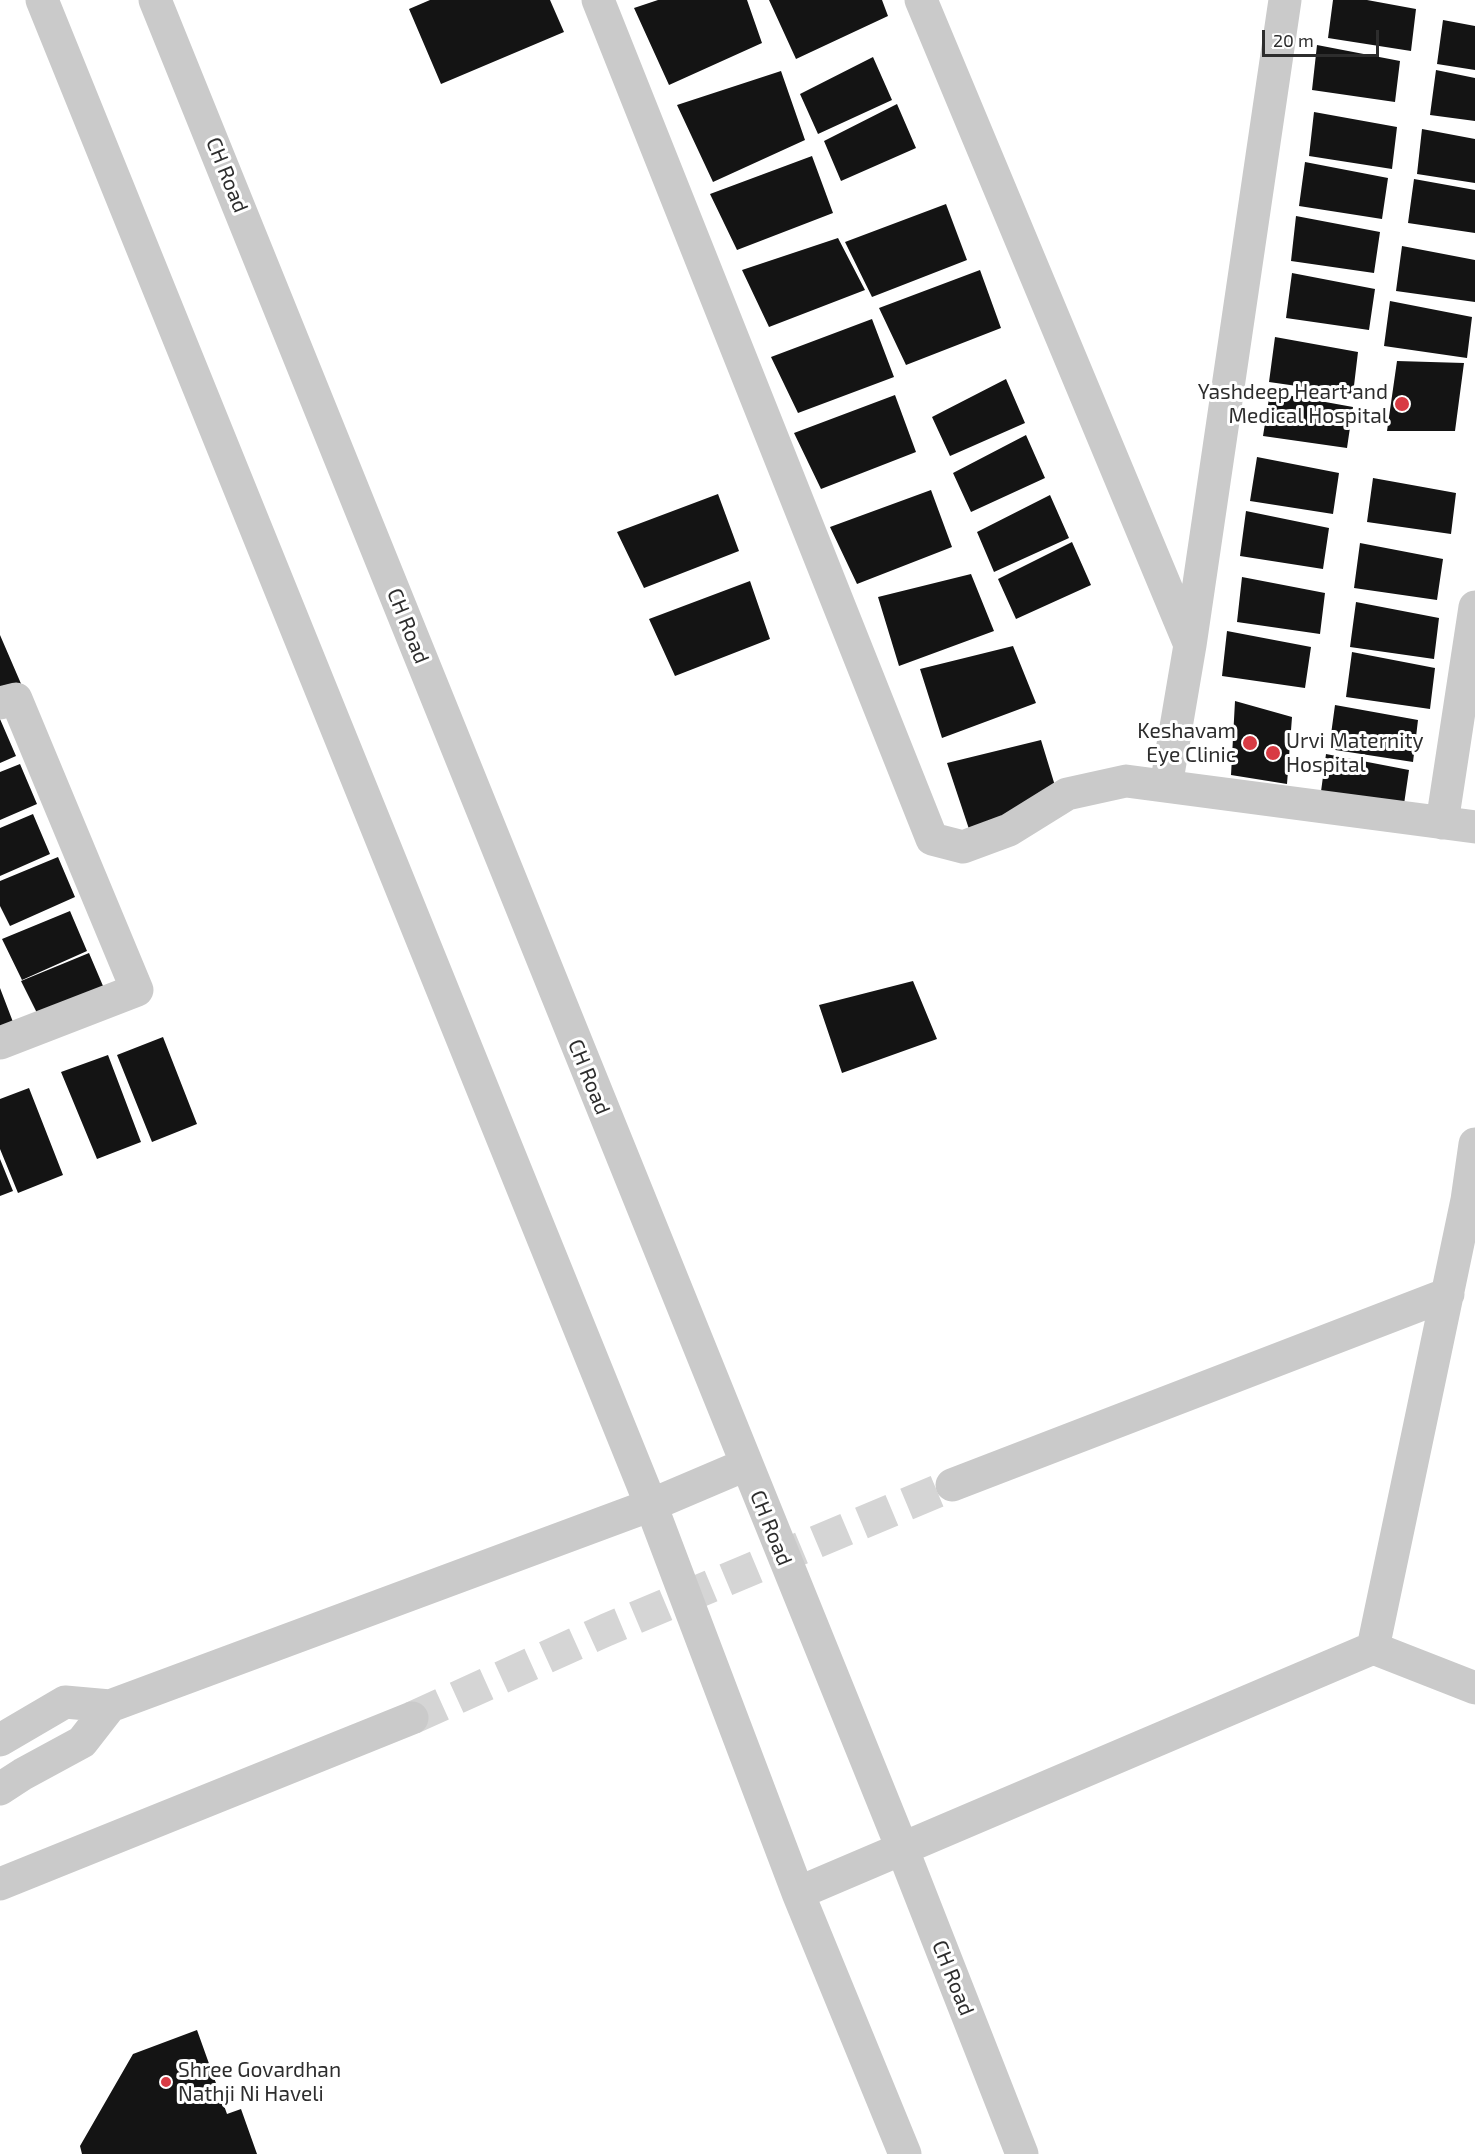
<!DOCTYPE html>
<style>
body{margin:0}
#map{position:relative;width:1475px;height:2154px;overflow:hidden;background:#fff;font-family:"Exo 2",sans-serif}
canvas{display:block}
.scale{position:absolute;left:1262px;top:30px;width:117px;height:27px;box-sizing:border-box;border:3px solid #2d2d2d;border-top:0;padding-left:8px;font-size:18px;line-height:21px;white-space:nowrap;color:#2d2d2d;-webkit-text-stroke:4px #fff;paint-order:stroke}
</style>
<div id="map">
<canvas width="1475" height="2154"></canvas>
<div class="scale">20 m</div>
</div>
<script>
const g = document.querySelector('canvas').getContext('2d');
g.lineJoin = 'round';
function fillPath(path, color) {
  g.fillStyle = color;
  g.fill(path, 'evenodd');
}
function toPath(rows) {
  const path = new Path2D();
  for (const r of rows) {
    path.moveTo(r[0], r[1]);
    for (let i = 2; i < r.length; i += 2) path.lineTo(r[i], r[i + 1]);
  }
  return path;
}
function strokePath(path, color, width, dash) {
  g.strokeStyle = color;
  g.lineWidth = width;
  g.lineCap = dash ? 'butt' : 'round';
  g.setLineDash(dash || []);
  g.stroke(path);
}
function label(font, color, halo, rows, align = 'center') {
  g.font = font + ' "Exo 2",sans-serif';
  g.lineWidth = 6;
  g.setLineDash([]);
  g.textBaseline = 'middle';
  g.strokeStyle = halo;
  g.fillStyle = color;
  for (const [text, x, y, turn = 0] of rows) {
    g.save();
    g.translate(x, y);
    g.rotate((+turn || 0) * Math.PI / 180);
    g.textAlign = isNaN(turn) ? turn : align;
    if (halo) g.strokeText(text, 0, 0);
    g.fillText(text, 0, 0);
    g.restore();
  }
}
fillPath(toPath([
 [430,0,550,0,564,32,441,84,409,9],
 [658,0,747,0,762,43,669,85,634,8],
 [769,0,882,0,888,16,796,59],
 [1333,0,1367,0,1416,9,1411,51,1328,38],
 [1443,20,1475,26,1475,70,1437,64],
 [1317,45,1400,61,1395,102,1312,90],
 [873,57,892,100,818,134,800,94],
 [1436,70,1475,78,1475,121,1430,115],
 [781,71,805,140,713,182,677,105],
 [897,104,916,148,841,181,824,141],
 [1314,112,1397,127,1392,169,1309,156],
 [1422,129,1475,139,1475,183,1417,174],
 [812,156,833,213,737,250,710,194],
 [1305,162,1388,178,1382,219,1299,206],
 [1414,179,1475,190,1475,233,1408,223],
 [946,204,967,260,872,297,845,242],
 [1296,216,1380,232,1374,273,1291,261],
 [838,238,865,290,769,327,742,270],
 [1402,246,1475,260,1475,302,1396,291],
 [980,270,1001,328,906,365,879,308],
 [1292,273,1375,289,1369,330,1286,318],
 [1390,301,1472,317,1467,358,1384,346],
 [872,319,894,377,798,413,771,357],
 [1275,337,1358,352,1353,394,1269,382],
 [1397,361,1464,363,1455,431,1387,431],
 [1006,379,1025,423,950,456,932,417],
 [1270,392,1353,407,1347,448,1263,436],
 [895,395,916,452,821,489,794,433],
 [1026,435,1045,478,971,512,953,473],
 [1257,457,1339,473,1333,514,1250,501],
 [1373,478,1456,493,1451,534,1367,522],
 [931,490,952,547,857,584,830,527],
 [718,494,739,551,644,588,617,532],
 [1050,495,1069,538,994,572,977,532],
 [1246,511,1329,528,1323,569,1240,556],
 [1072,542,1091,585,1016,619,998,579],
 [1360,543,1443,559,1437,600,1354,588],
 [971,574,994,631,899,666,878,597],
 [1242,577,1325,593,1320,634,1237,622],
 [750,581,770,639,675,676,649,619],
 [1356,602,1439,618,1434,659,1350,647],
 [1227,631,1311,647,1305,688,1222,676],
 [0,635,22,686,0,695],
 [1013,646,1036,703,942,738,920,669],
 [1352,652,1435,668,1430,709,1346,697],
 [1235,701,1292,717,1287,784,1231,775],
 [1335,705,1418,720,1413,762,1329,749],
 [0,719,16,756,0,763],
 [1041,740,1056,789,970,832,947,763],
 [1326,754,1409,770,1403,811,1320,799],
 [20,764,37,804,0,820,0,772],
 [33,814,50,854,0,876,0,828],
 [58,857,75,897,10,926,0,906,0,881],
 [70,911,87,951,22,980,2,939],
 [89,953,106,993,41,1021,21,981],
 [913,981,937,1039,842,1073,819,1005],
 [0,988,13,1022,0,1027],
 [163,1037,197,1124,152,1142,117,1055],
 [108,1055,141,1142,97,1159,61,1072],
 [29,1088,63,1175,18,1193,0,1149,0,1099],
 [0,1159,13,1191,0,1196],
 [197,2030,227,2114,241,2109,257,2154,82,2154,80,2146,133,2054]
]), '#141414');
strokePath(toPath([
 [412,1718,606,1630,952,1485]
]), '#d5d5d5', 33, [33, 16]);
strokePath(toPath([
 [42,0,651,1505,798,1893,905,2154],
 [155,0,902,1848,1022,2154],
 [598,0,932,839,963,847,1009,830,1067,794,1126,781,1475,827],
 [921,0,1190,645],
 [0,703,16,699,137,990,0,1043],
 [1166,786,1190,645,1285,0],
 [1442,823,1475,607],
 [952,1485,1448,1294],
 [1373,1648,1467,1200,1475,1144],
 [0,1740,65,1702,110,1706,651,1505,745,1465],
 [0,1789,23,1774,82,1742,110,1706],
 [0,1884,412,1718],
 [798,1893,1373,1648,1475,1688]
]), '#cacaca', 33);
for (const [x, y, r, color] of [
 [1402,404,8,"#d83b44"],
 [1250,743,8,"#d83b44"],
 [1273,753,8,"#d83b44"],
 [166,2082,6,"#d83b44"]
]) {
  const dot = new Path2D();
  dot.arc(x, y, r, 0, 2 * Math.PI);
  g.fillStyle = color;
  g.fill(dot);
  strokePath(dot, '#fff', 2);
}
label('21px', '#2d2d2d', '#fff', [
 ["CH Road",227,175,68],
 ["CH Road",408,626,68],
 ["CH Road",589,1077,68],
 ["CH Road",771,1528,68],
 ["CH Road",953,1978,68]
]);
label('21px', '#2d2d2d', '#fff', [
 ["Yashdeep Heart and",1388,392],
 ["Medical Hospital",1388,416],
 ["Keshavam",1236,731],
 ["Eye Clinic",1236,755],
 ["Urvi Maternity",1286,741,"left"],
 ["Hospital",1286,765,"left"],
 ["Shree Govardhan",178,2070,"left"],
 ["Nathji Ni Haveli",178,2094,"left"]
], 'right');
</script>
